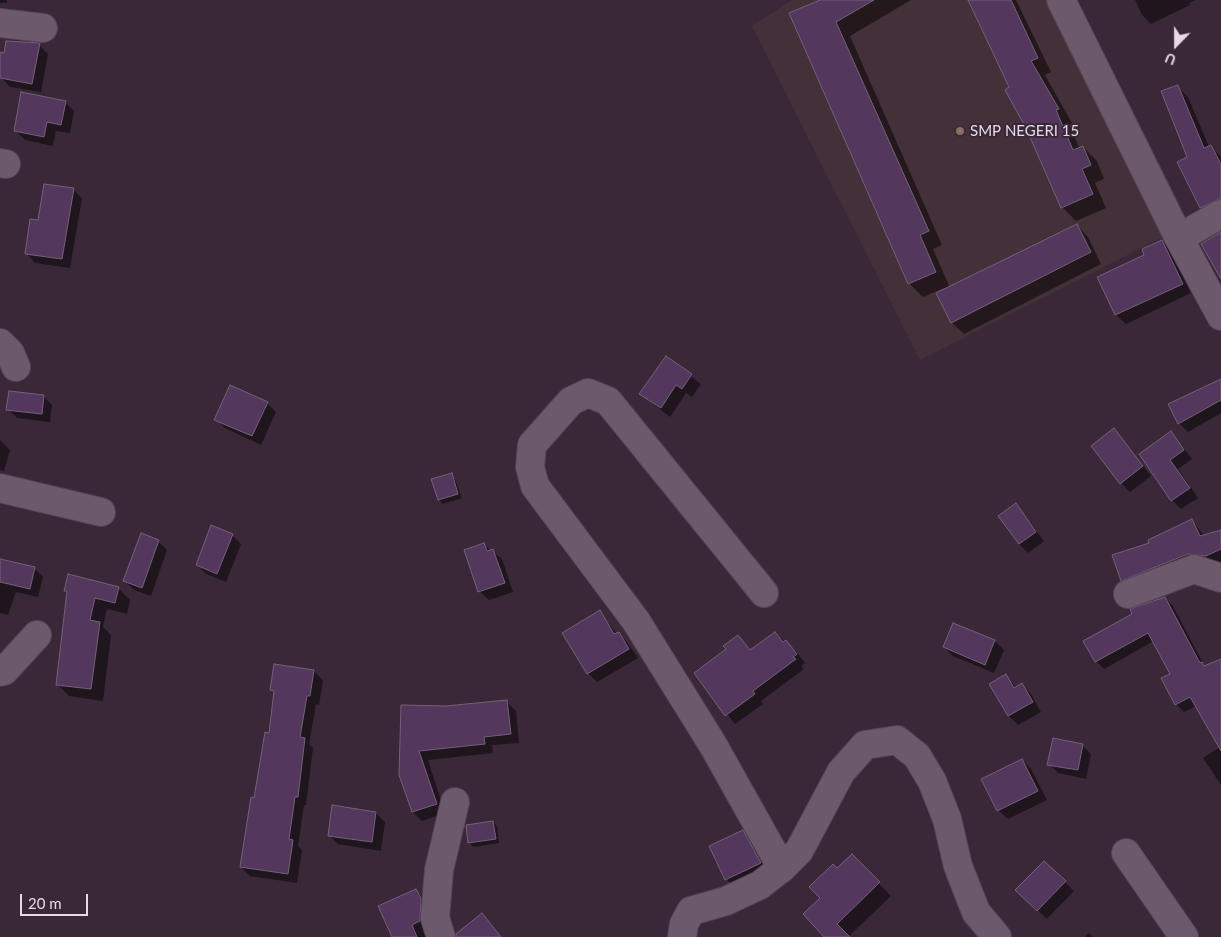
<!DOCTYPE html>
<style>
body{margin:0}
#map{position:relative;width:1221px;height:937px;overflow:hidden;background:#3a2838;font-family:Lato,sans-serif}
canvas{display:block}
.north{position:absolute;left:1151px;top:20px;width:50px;height:50px;-webkit-text-stroke:4px #3a2838;paint-order:stroke;rotate:202deg;font-size:14px;font-weight:700;line-height:20px;text-align:center;color:#e6dae4}
.north::after{content:'';display:block;margin:auto;width:18px;height:22px;background:#e6dae4;clip-path:polygon(50% 0,100% 100%,50% 72%,0 100%)}
.scale{position:absolute;left:20px;top:894px;width:68px;height:22px;box-sizing:border-box;border:2px solid #e6dae4;border-top:0;padding-left:6px;font-size:15px;line-height:18px;white-space:nowrap;color:#e6dae4;-webkit-text-stroke:4px #3a2838;paint-order:stroke}
</style>
<div id="map">
<canvas width="1221" height="937"></canvas>
<div class="north">U</div>
<div class="scale">20 m</div>
</div>
<script>
const g = document.querySelector('canvas').getContext('2d');
g.lineJoin = 'round';
function fillPath(path, color) {
  g.fillStyle = color;
  g.fill(path, 'evenodd');
}
function toPath(rows) {
  const path = new Path2D();
  for (const r of rows) {
    path.moveTo(r[0], r[1]);
    for (let i = 2; i < r.length; i += 2) path.lineTo(r[i], r[i + 1]);
  }
  return path;
}
function strokePath(path, color, width, dash) {
  g.strokeStyle = color;
  g.lineWidth = width;
  g.lineCap = dash ? 'butt' : 'round';
  g.setLineDash(dash || []);
  g.stroke(path);
}
function label(font, color, halo, rows, align = 'center') {
  g.font = font + ' Lato,sans-serif';
  g.lineWidth = 4;
  g.setLineDash([]);
  g.textBaseline = 'middle';
  g.strokeStyle = halo;
  g.fillStyle = color;
  for (const [text, x, y, turn = 0] of rows) {
    g.save();
    g.translate(x, y);
    g.rotate((+turn || 0) * Math.PI / 180);
    g.textAlign = isNaN(turn) ? turn : align;
    if (halo) g.strokeText(text, 0, 0);
    g.fillText(text, 0, 0);
    g.restore();
  }
}
fillPath(toPath([
 [792,0,1054,0,1163,237,920,360,752,26]
]), '#433038');
fillPath(toPath([
 [0,0,7,0,7,3,0,3],
 [823,0,911,0,850,36,942,245,933,249,950,288,1077,225,1088,237,1101,264,964,334,952,323,938,294,945,290,944,288,923,297,909,283],
 [968,0,1016,0,1051,72,1045,75,1072,123,1069,125,1080,149,1083,147,1097,161,1104,179,1095,183,1106,208,1076,221,1062,207,1011,88],
 [1135,0,1195,0,1189,3,1190,5,1151,24,1142,15],
 [39,45,48,54,41,92,10,87,1,77],
 [1177,86,1188,97,1209,147,1211,147,1221,157,1221,213,1212,218,1201,207,1189,158],
 [65,102,74,111,70,133,56,131,53,146,25,140,16,131],
 [73,189,82,198,70,268,35,263,26,253,39,221],
 [1162,241,1171,250,1191,293,1126,324,1116,315,1099,277,1146,256],
 [666,358,701,384,692,397,686,393,670,417,641,394],
 [1221,380,1221,413,1188,432,1179,423],
 [43,396,52,405,50,422,17,418,8,409],
 [267,403,276,412,261,445,225,428,216,419],
 [1114,430,1151,476,1130,492,1121,483],
 [1171,433,1192,459,1178,469,1198,498,1181,509,1172,500,1140,454],
 [0,440,10,450,4,471,0,470],
 [451,475,455,479,462,498,443,504,439,500],
 [1016,505,1044,541,1028,553,1019,544],
 [1192,520,1204,536,1221,531,1221,562,1130,589,1122,580,1151,544],
 [232,535,241,544,226,582,206,574,197,565],
 [158,541,167,550,151,596,134,590,125,581],
 [484,545,502,559,513,592,489,600,479,591],
 [0,560,34,568,43,577,38,597,16,592,8,615,0,613],
 [118,588,130,600,127,614,107,609,103,627,111,635,103,701,69,696,57,684,68,593,65,590],
 [1165,598,1173,606,1205,667,1221,660,1221,785,1203,758,1220,747,1196,706,1184,712,1176,704,1171,674,1154,641,1104,669,1096,661],
 [599,612,617,634,618,633,627,642,638,658,597,682,588,673,564,634],
 [954,624,995,641,1004,650,994,673,953,656,944,647],
 [775,633,795,650,805,663,801,666,804,669,761,701,763,704,735,724,695,674,728,650,738,636,751,651],
 [275,665,314,671,323,681,319,705,316,704,309,744,313,748,306,805,304,805,298,846,302,850,297,883,250,876,241,867,270,734,275,694,271,689],
 [1006,676,1017,688,1022,685,1031,694,1041,712,1018,725,1009,716,991,684],
 [507,702,516,711,519,743,492,745,493,753,428,760,445,813,422,821,413,812,401,774,446,707],
 [1082,745,1091,754,1086,779,1058,773,1049,764],
 [1022,760,1031,769,1047,800,1008,819,998,810,983,780],
 [376,813,385,822,381,851,338,844,329,835],
 [493,822,497,826,499,843,473,847,469,842],
 [743,832,752,841,770,873,735,888,726,879],
 [852,855,891,896,848,937,826,937,822,898,837,869],
 [1044,862,1074,891,1047,919,1017,890],
 [416,890,424,899,430,937,393,937],
 [1089,933,1093,937,1085,937]
]), '#0007');
const building = toPath([
 [820,0,874,0,836,22,929,231,920,235,936,272,908,284,789,13,820,0],
 [968,0,1011,0,1038,58,1031,61,1059,109,1056,110,1073,150,1083,146,1091,165,1082,169,1093,194,1061,208,1026,128,1005,90,1009,87,968,0],
 [6,41,40,43,32,84,0,78,0,52,4,53,6,41],
 [1178,85,1204,148,1211,145,1221,164,1221,198,1200,208,1177,162,1187,157,1161,91,1178,85],
 [21,92,66,101,61,125,47,122,44,137,14,131,21,92],
 [44,184,74,188,62,259,25,254,30,219,38,220,44,184],
 [1077,224,1091,252,951,323,936,293,1077,224],
 [1221,232,1221,279,1201,244,1221,232],
 [1162,240,1183,284,1115,315,1097,277,1144,255,1142,249,1162,240],
 [666,356,692,374,682,389,676,385,661,408,639,394,666,356],
 [1221,379,1221,400,1178,424,1168,404,1221,379],
 [230,385,268,402,252,436,214,420,230,385],
 [9,391,44,395,42,414,6,410,9,391],
 [1114,428,1143,466,1120,484,1091,446,1114,428],
 [1171,431,1184,450,1170,460,1190,488,1171,501,1139,454,1171,431],
 [452,473,458,494,438,500,431,479,452,473],
 [1016,503,1036,532,1019,544,998,516,1016,503],
 [1192,519,1200,536,1221,530,1221,549,1206,556,1188,554,1121,581,1112,555,1149,543,1148,540,1192,519],
 [211,525,233,534,217,574,196,565,211,525],
 [141,533,159,540,142,588,123,581,141,533],
 [484,543,487,551,493,549,505,583,478,592,464,550,484,543],
 [0,559,35,567,30,589,0,582,0,559],
 [68,574,119,587,115,603,95,598,90,620,100,622,91,689,56,685,67,591,64,591,68,574],
 [1165,597,1200,663,1202,662,1204,666,1221,659,1221,751,1190,697,1175,705,1161,678,1170,674,1148,633,1095,662,1083,641,1132,614,1130,609,1165,597],
 [600,610,614,634,619,632,629,649,587,674,562,633,600,610],
 [953,623,995,640,985,665,943,647,953,623],
 [775,632,783,642,786,640,797,654,793,657,796,659,753,691,755,694,725,716,694,673,726,649,723,646,738,635,750,650,775,632],
 [274,664,314,670,310,696,307,696,300,737,305,738,298,797,295,797,289,839,293,840,288,874,240,867,251,797,254,798,265,732,269,733,274,691,270,690,274,664],
 [1006,674,1014,688,1022,683,1033,702,1008,716,989,684,1006,674],
 [507,700,511,734,484,737,485,744,419,751,437,804,412,812,399,775,401,705,446,706,507,700],
 [1053,738,1083,744,1078,770,1047,765,1053,738],
 [1022,759,1038,791,997,811,981,779,1022,759],
 [332,805,376,812,372,842,328,836,332,805],
 [493,821,496,839,468,843,466,825,493,821],
 [743,830,761,863,725,880,709,846,743,830],
 [852,854,880,882,837,924,850,937,824,937,803,914,820,898,809,887,833,864,837,868,852,854],
 [1044,861,1066,881,1037,911,1015,890,1044,861],
 [416,889,421,898,420,921,412,925,417,937,392,937,378,906,416,889],
 [482,913,501,937,456,937,456,934,482,913]
]);
fillPath(building, '#54375d');
strokePath(building, '#726277', 1);
const minor = toPath([
 [1061,0,1179,238,1221,316],
 [0,23,43,28],
 [0,163,6,164],
 [1179,238,1221,214],
 [0,343,10,353,16,367],
 [0,488,101,512],
 [764,593,608,401,588,393,571,401,532,445,530,467,535,486,636,621,713,745,782,868],
 [1128,594,1194,569,1221,578],
 [0,672,4,671,37,635],
 [1126,853,1184,937],
 [441,937,435,918,439,870,455,802],
 [682,937,684,924,691,911,726,901,760,885,782,868,799,851,841,772,865,745,897,740,917,756,932,781,947,819,958,866,976,912,997,937]
]);
strokePath(minor, '#544553', 30);
strokePath(minor, '#6d596c', 28);
for (const [x, y, r, color] of [
 [960,131,5,"#8d6e63"]
]) {
  const dot = new Path2D();
  dot.arc(x, y, r, 0, 2 * Math.PI);
  g.fillStyle = color;
  g.fill(dot);
  strokePath(dot, '#3a2838', 2);
}
label('15px', '#e6dae4', '#3a2838', [
 ["SMP NEGERI 15",970,131]
], 'left');
</script>
